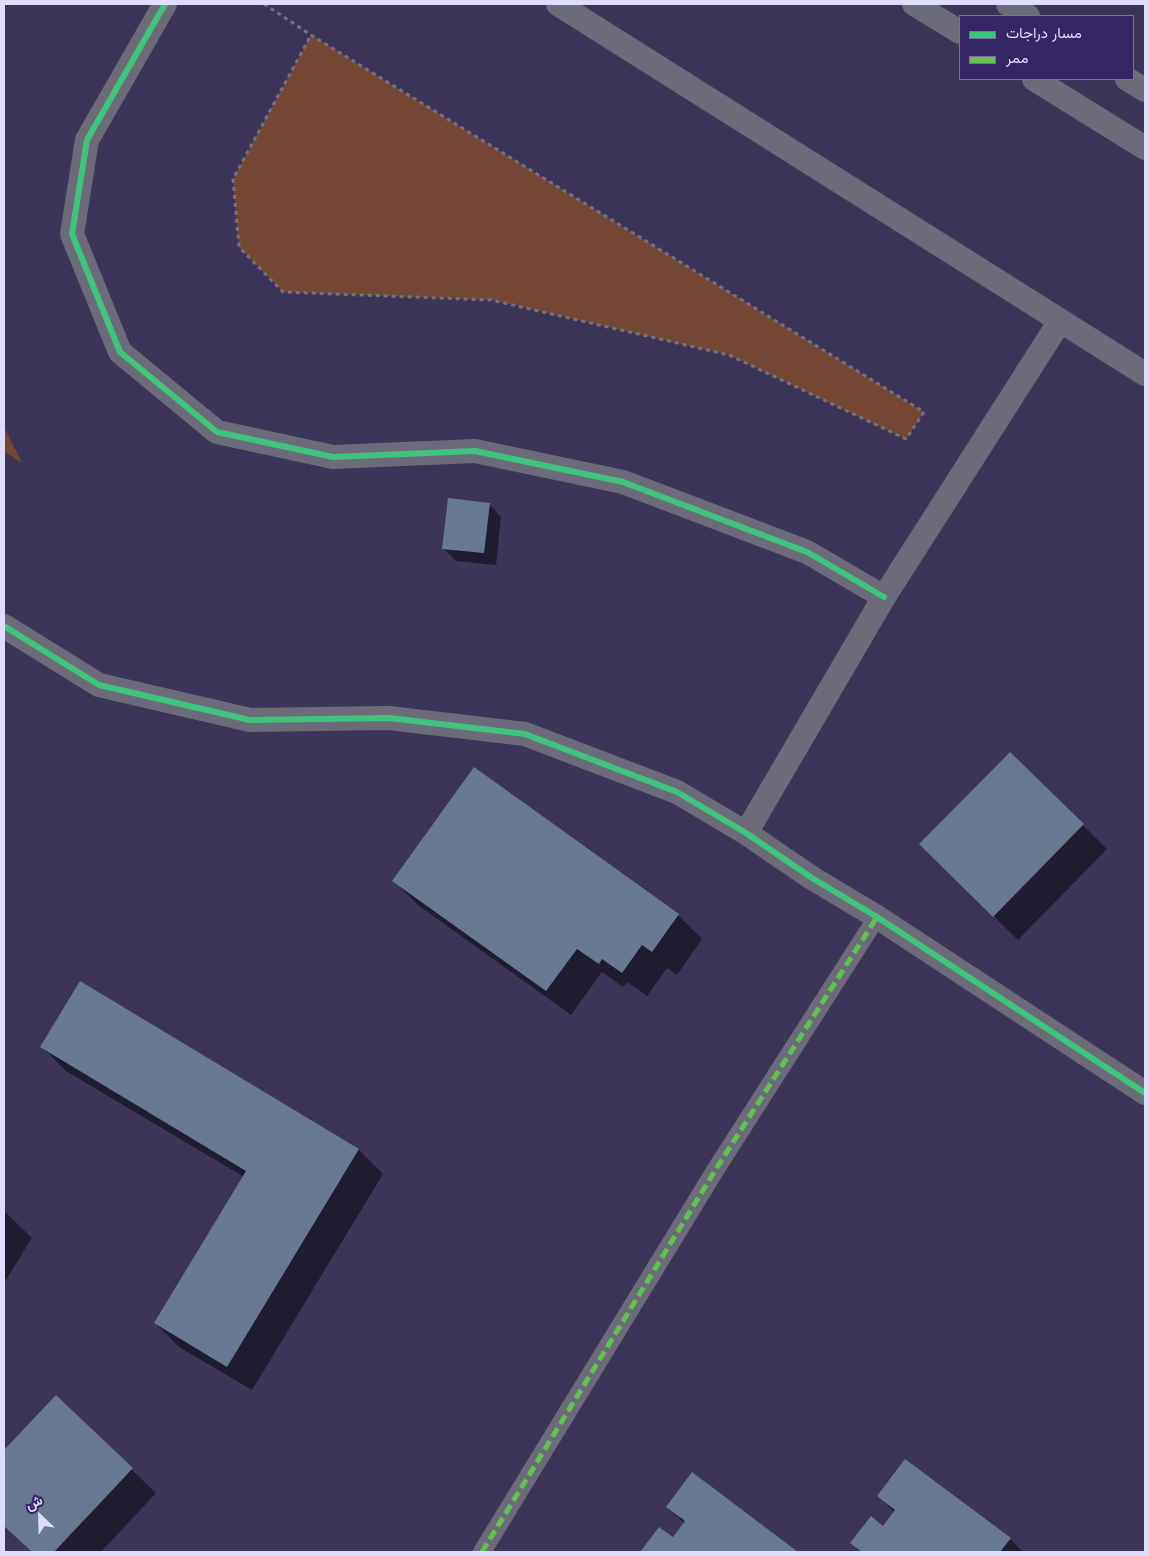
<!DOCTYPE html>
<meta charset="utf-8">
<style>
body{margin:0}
#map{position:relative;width:1149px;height:1556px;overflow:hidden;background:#3c3558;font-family:Inter,Vazirmatn,sans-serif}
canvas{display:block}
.frame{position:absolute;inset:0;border:5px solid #dfddfd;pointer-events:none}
.legend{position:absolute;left:959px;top:15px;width:175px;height:65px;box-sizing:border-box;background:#342667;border:1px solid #786fa3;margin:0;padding:6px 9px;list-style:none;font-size:15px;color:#dfddfd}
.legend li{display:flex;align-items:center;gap:10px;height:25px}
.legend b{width:25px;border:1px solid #786fa3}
.north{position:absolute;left:15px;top:1491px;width:50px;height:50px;-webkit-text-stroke:4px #342667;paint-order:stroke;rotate:336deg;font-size:14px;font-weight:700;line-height:20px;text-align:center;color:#dfddfd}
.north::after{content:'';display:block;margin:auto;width:18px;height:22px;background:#dfddfd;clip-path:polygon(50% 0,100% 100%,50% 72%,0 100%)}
</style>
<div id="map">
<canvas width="1149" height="1556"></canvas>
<div class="frame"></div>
<ul class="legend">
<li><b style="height:6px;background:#40c37c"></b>مسار دراجات</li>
<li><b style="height:6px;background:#63c152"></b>ممر</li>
</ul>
<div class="north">ش</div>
</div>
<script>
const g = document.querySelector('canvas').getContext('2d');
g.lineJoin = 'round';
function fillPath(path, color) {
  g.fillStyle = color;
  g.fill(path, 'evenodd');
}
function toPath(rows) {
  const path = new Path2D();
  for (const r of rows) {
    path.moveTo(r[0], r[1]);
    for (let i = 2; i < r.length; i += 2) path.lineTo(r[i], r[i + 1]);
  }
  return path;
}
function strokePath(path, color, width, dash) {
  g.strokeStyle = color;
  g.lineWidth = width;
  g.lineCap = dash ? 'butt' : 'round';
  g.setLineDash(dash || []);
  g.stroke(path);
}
fillPath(toPath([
 [311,35,924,412,906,439,729,355,492,300,283,292,239,247,233,179],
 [4,427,22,463,4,451]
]), '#744734');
fillPath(toPath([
 [489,504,501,517,496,565,456,561,444,549],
 [1010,753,1107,849,1018,940,945,868],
 [394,881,678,915,702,939,677,975,667,968,647,996,627,982,623,987,602,972,571,1015,418,905],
 [81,983,359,1150,383,1174,252,1390,179,1347,155,1323,244,1177,66,1071,42,1047],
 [4,1211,32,1238,4,1283],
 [56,1397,156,1493,101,1552,32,1552,4,1526,4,1452],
 [906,1461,1010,1539,1023,1552,861,1552,852,1543,883,1527,895,1513,879,1496],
 [693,1474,796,1552,642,1552,659,1529,673,1539,685,1524,668,1507]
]), '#0007');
fillPath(toPath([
 [448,498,490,503,484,553,442,549],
 [1010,752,1084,824,993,917,919,844],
 [474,767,679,914,652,952,642,945,622,973,602,959,599,964,577,949,546,991,392,881],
 [80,981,359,1149,227,1367,154,1323,246,1171,40,1047],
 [56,1395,133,1468,54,1552,32,1552,4,1526,4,1450],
 [905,1459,1011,1538,1000,1552,862,1552,850,1543,871,1516,883,1526,895,1510,877,1496],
 [692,1472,798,1552,640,1552,659,1527,673,1537,685,1521,666,1507]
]), '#697991');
strokePath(toPath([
 [264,4,311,35,924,412,906,439,729,355,491,300,283,292,239,247,233,179,311,35]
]), '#747182', 3, [4, 4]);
strokePath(toPath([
 [482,1552,716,1169,877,917]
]), '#6c6b79', 18);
strokePath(toPath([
 [165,4,87,140,72,234,120,352,217,432,333,457,475,451,623,482,807,552,884,597],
 [558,4,1145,374],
 [914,4,960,32],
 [1008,4,1028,16],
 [1034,79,1145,148],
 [1127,79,1145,90],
 [4,626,99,685,250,720,389,718,525,734,677,792,746,833,812,878,877,917,1145,1093],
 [746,833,884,597,1060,321]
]), '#6c6b79', 24);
strokePath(toPath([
 [482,1552,716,1169,877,917]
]), '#63c152', 5, [10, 5]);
strokePath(toPath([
 [165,4,87,140,72,234,120,352,217,432,333,457,475,451,623,482,807,552,884,597],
 [4,626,99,685,250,720,389,718,525,734,677,792,746,833,812,878,877,917,1145,1093]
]), '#40c37c', 6);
</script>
